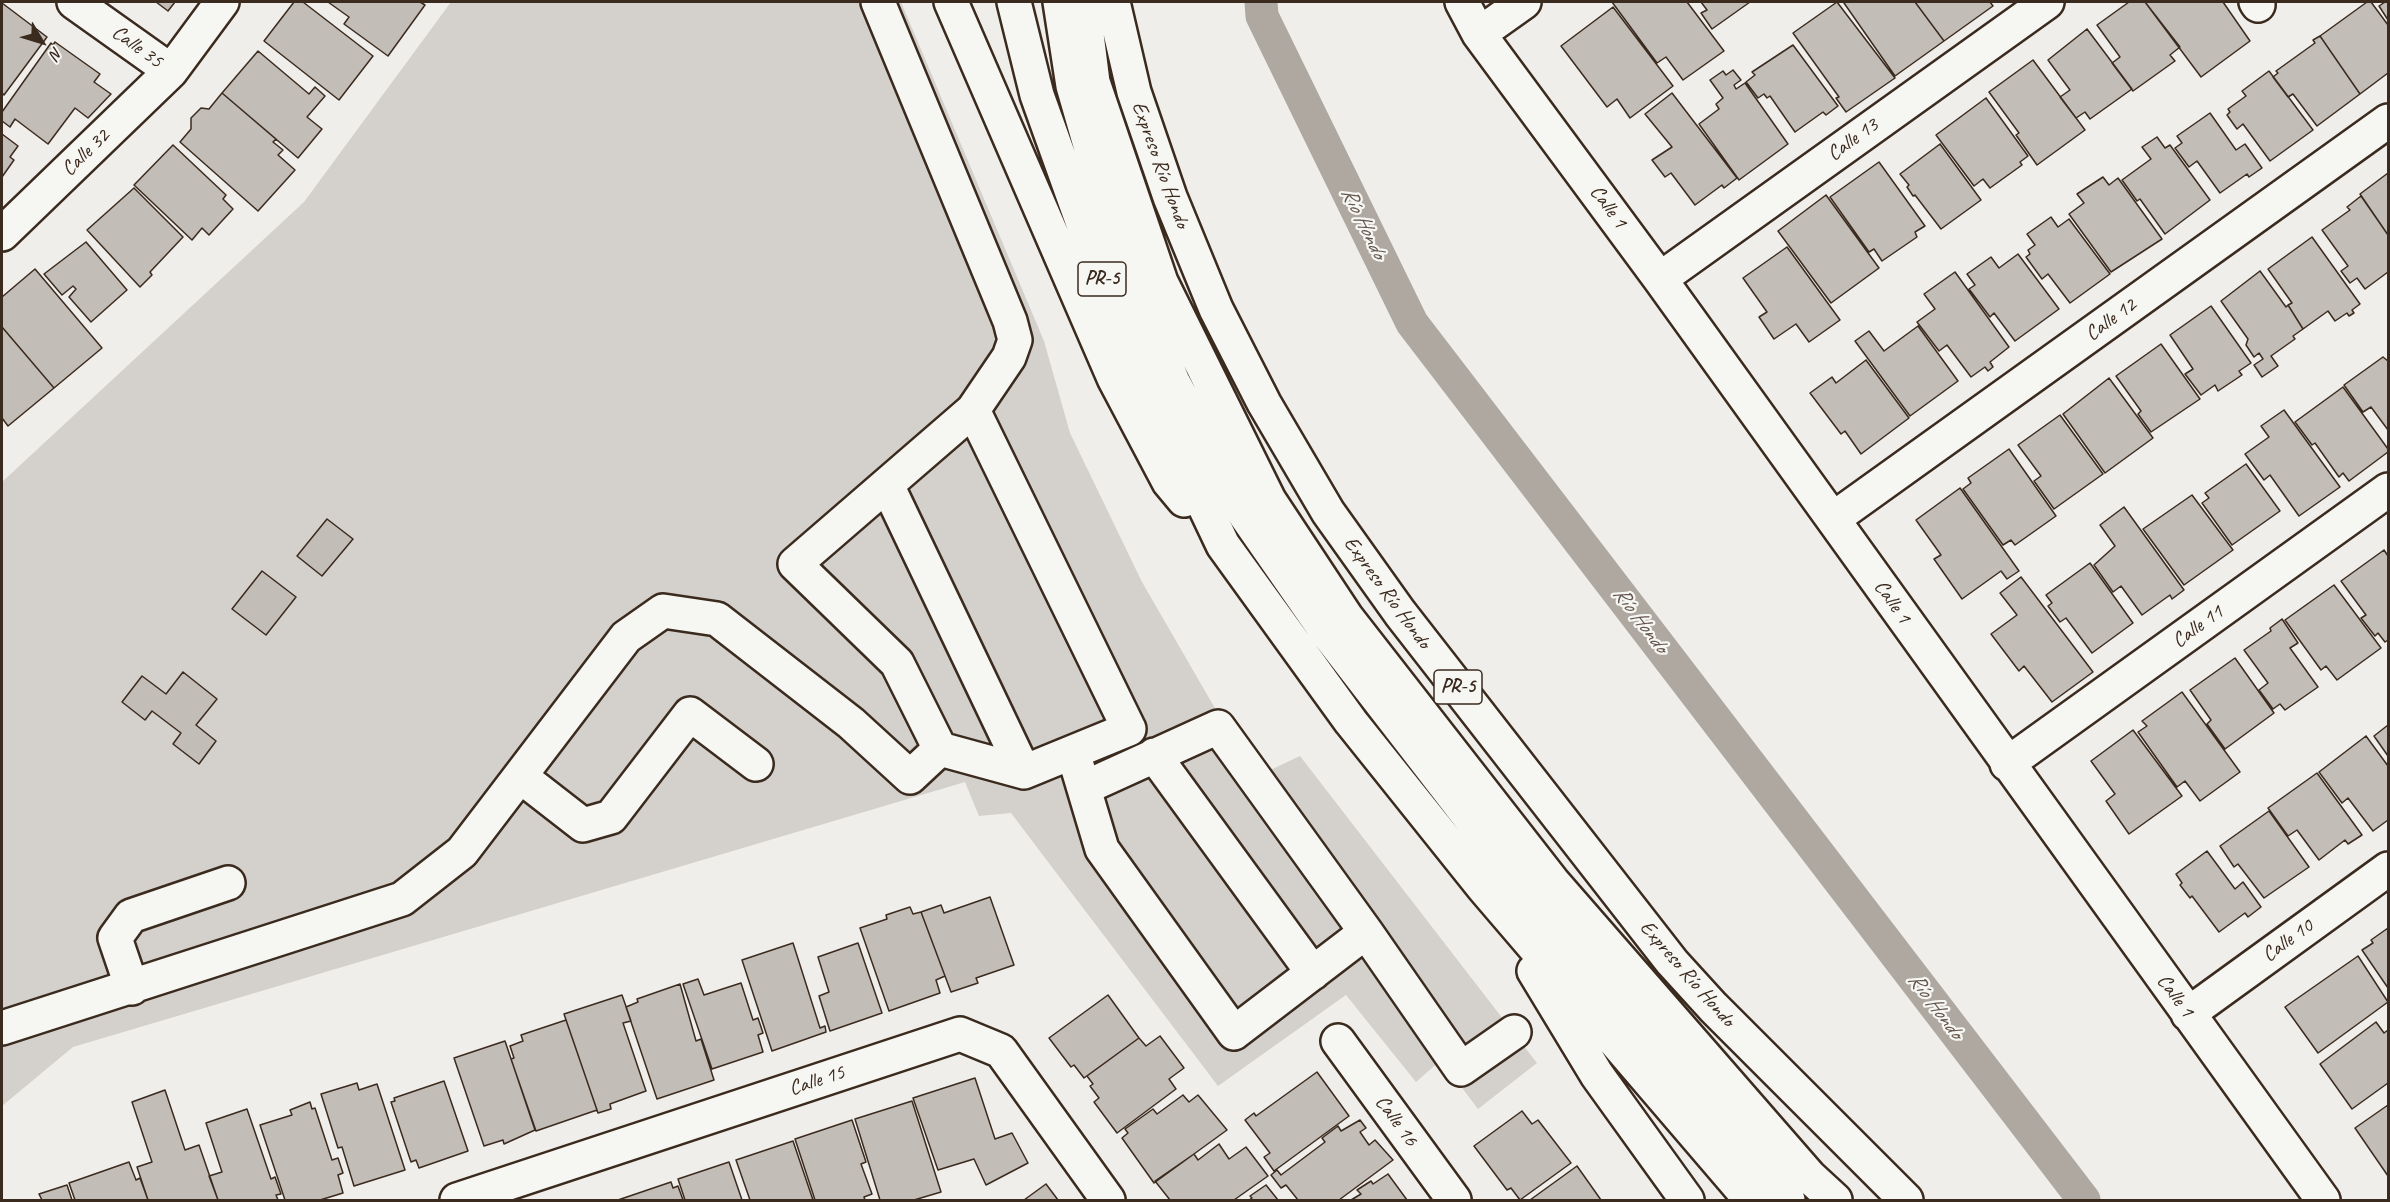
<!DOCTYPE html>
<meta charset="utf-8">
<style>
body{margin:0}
#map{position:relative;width:2390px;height:1202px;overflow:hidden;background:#efeeea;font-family:Caveat,sans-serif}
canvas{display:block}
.frame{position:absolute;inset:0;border:3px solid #3b2a1e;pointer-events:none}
.north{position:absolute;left:12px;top:12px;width:60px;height:60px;-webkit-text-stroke:4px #f6f6f2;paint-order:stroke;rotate:128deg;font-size:16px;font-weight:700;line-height:24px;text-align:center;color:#3b2a1e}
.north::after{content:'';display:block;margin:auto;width:21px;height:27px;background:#3b2a1e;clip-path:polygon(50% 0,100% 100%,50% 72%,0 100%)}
</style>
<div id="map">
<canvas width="2390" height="1202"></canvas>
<div class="frame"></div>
<div class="north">N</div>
</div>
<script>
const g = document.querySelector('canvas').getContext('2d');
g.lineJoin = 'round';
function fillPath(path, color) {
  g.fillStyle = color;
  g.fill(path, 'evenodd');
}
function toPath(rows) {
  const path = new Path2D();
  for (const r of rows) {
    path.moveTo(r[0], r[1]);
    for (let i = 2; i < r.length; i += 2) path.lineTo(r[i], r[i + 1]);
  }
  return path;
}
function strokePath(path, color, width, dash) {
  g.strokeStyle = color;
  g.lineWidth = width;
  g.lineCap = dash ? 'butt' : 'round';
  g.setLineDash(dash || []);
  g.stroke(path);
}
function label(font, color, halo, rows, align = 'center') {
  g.font = font + ' Caveat,sans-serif';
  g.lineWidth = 4.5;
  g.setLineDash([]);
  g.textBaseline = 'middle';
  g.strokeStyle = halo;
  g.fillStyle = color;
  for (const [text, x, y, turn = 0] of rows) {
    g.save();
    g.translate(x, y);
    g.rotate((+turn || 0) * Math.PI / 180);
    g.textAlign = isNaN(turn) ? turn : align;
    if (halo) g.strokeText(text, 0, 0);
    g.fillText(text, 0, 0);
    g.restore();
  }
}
fillPath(toPath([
 [451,2,901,2,1044,341,1070,433,1142,582,1216,710,1264,773,1300,756,1537,1063,1478,1109,1441,1060,1416,1082,1346,995,1218,1086,1011,813,979,816,965,782,73,1047,2,1106,2,482,304,202]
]), '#d4d1cc');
strokePath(toPath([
 [1261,2,1262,16,1412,323,2084,1200]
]), '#afa8a1', 33);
const building = toPath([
 [156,2,175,2,168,11,156,2],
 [294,2,303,2,373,56,339,100,264,41,294,2],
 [328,2,420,2,425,5,388,56,344,24,349,17,328,2],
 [1612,2,1687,2,1724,51,1683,80,1666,57,1657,63,1612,2],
 [1701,2,1750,2,1712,29,1701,13,1707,10,1701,2],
 [1837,2,1895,78,1846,112,1836,98,1839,97,1793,33,1837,2],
 [1846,2,1915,2,1944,41,1895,76,1844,3,1846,2],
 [1915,2,1990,2,1993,6,1944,41,1915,2],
 [2129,2,2145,2,2180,47,2170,55,2175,61,2133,91,2112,63,2120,57,2097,25,2129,2],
 [2145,2,2223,2,2250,41,2201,77,2145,2],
 [2367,2,2371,2,2388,25,2388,73,2360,94,2320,36,2367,2],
 [2385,2,2388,2,2388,20,2379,6,2385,2],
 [2,3,47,37,4,95,2,93,2,3],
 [1613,7,1673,86,1630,118,1617,99,1607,107,1561,46,1613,7],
 [2087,29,2132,89,2090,119,2085,112,2076,118,2060,97,2070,90,2048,60,2087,29],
 [2320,36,2360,94,2317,126,2293,94,2288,97,2273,77,2278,73,2276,71,2315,43,2313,40,2320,36],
 [55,42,100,74,94,82,111,94,88,118,75,108,48,144,15,119,10,127,2,121,2,112,51,43,53,45,55,42],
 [1793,45,1838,106,1826,115,1823,112,1795,132,1770,96,1767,98,1764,94,1758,98,1746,82,1755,75,1752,72,1793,45],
 [258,51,309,94,315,87,325,96,307,117,322,129,298,158,222,93,258,51],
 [2033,60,2085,130,2037,165,2016,135,2019,133,1989,92,2033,60],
 [1733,70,1741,80,1734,85,1736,89,1745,83,1788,144,1739,180,1699,124,1719,109,1716,104,1723,98,1710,80,1723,71,1726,75,1733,70],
 [2269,71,2313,130,2270,161,2243,124,2237,129,2227,115,2230,112,2228,109,2246,96,2242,91,2269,71],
 [222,93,276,139,273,142,283,150,278,155,295,170,258,211,180,142,191,129,191,118,201,108,209,109,222,93],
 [1672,93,1737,178,1724,188,1722,185,1695,205,1671,173,1665,177,1652,160,1672,147,1645,114,1672,93],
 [1986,98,2028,156,2020,162,2022,165,1990,188,1983,179,1974,186,1936,135,1986,98],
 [2210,113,2236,150,2245,144,2262,168,2249,177,2247,174,2220,193,2197,161,2189,167,2175,148,2182,143,2177,136,2210,113],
 [2,134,18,146,10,157,14,160,2,177,2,134],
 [2157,137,2165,148,2170,145,2210,200,2165,234,2140,199,2137,201,2122,180,2151,159,2142,147,2157,137],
 [1940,144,1981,200,1941,229,1915,195,1913,196,1907,187,1909,185,1900,174,1940,144],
 [173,145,226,195,223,199,233,209,209,235,202,228,192,240,134,185,173,145],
 [1879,162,1925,226,1915,232,1917,237,1882,261,1874,249,1869,252,1830,197,1879,162],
 [2388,173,2388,235,2360,194,2388,173],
 [2103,177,2109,185,2118,178,2162,239,2111,272,2069,214,2084,203,2077,194,2103,177],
 [134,188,183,237,150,272,152,275,140,287,87,230,134,188],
 [1826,195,1879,268,1831,303,1778,231,1826,195],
 [2361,196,2388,235,2388,272,2365,289,2357,278,2350,283,2341,271,2348,266,2322,230,2350,210,2347,207,2361,196],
 [2051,217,2058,227,2069,219,2110,274,2070,303,2048,274,2042,279,2026,257,2030,254,2028,250,2035,245,2027,234,2051,217],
 [2312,237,2360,304,2352,310,2354,313,2349,316,2347,313,2335,321,2328,311,2303,329,2288,305,2292,303,2268,269,2312,237],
 [86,242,127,290,91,322,69,297,76,289,73,286,62,295,44,274,86,242],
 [1787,247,1840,320,1809,342,1796,324,1774,339,1759,317,1767,312,1743,278,1787,247],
 [2018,254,2059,309,2015,341,1994,313,1990,317,1969,289,1975,285,1967,274,1991,257,1999,268,2018,254],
 [35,269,102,348,54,388,2,327,2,297,35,269],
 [2260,271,2286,307,2288,305,2303,329,2293,336,2295,339,2271,356,2278,366,2262,377,2254,365,2263,359,2259,353,2254,357,2246,345,2248,339,2221,301,2260,271],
 [1955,272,2009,347,1990,362,1993,367,1988,371,1985,367,1971,377,1947,345,1939,351,1917,322,1935,309,1924,294,1955,272],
 [2211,306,2251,363,2239,371,2242,375,2218,391,2215,385,2201,395,2185,374,2193,369,2170,335,2211,306],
 [1918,326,1958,381,1910,416,1855,341,1869,331,1884,351,1918,326],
 [2,327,54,388,8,426,2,418,2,327],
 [2161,344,2200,399,2151,432,2138,414,2141,411,2116,376,2161,344],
 [2383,357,2388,361,2388,430,2371,407,2363,412,2344,385,2383,357],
 [1866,360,1909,418,1861,454,1845,431,1841,434,1810,393,1832,377,1836,383,1866,360],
 [2109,378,2153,438,2105,473,2063,414,2109,378],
 [2343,387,2388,449,2388,452,2349,481,2343,473,2339,477,2315,443,2312,445,2295,422,2343,387],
 [2284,410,2340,487,2299,516,2270,475,2264,480,2245,454,2269,437,2261,426,2284,410],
 [2060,415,2103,474,2054,509,2034,481,2041,476,2018,445,2060,415],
 [2009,449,2056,516,2015,545,2011,540,2003,545,1963,489,1971,483,1968,478,2009,449],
 [2246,464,2280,511,2232,545,2202,503,2209,498,2205,493,2246,464],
 [1960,488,2019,571,2007,579,2001,571,1962,599,1934,559,1941,555,1916,520,1960,488],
 [2192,495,2233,550,2184,585,2143,529,2192,495],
 [2124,507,2184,590,2172,599,2170,595,2142,615,2121,586,2113,592,2094,565,2115,546,2100,525,2124,507],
 [327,519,353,539,322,576,297,556,327,519],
 [2384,550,2388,556,2388,640,2385,642,2378,633,2375,636,2361,618,2366,615,2341,581,2384,550],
 [2090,563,2133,623,2092,653,2066,618,2060,622,2048,606,2052,603,2046,595,2090,563],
 [262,571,296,597,266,635,232,609,262,571],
 [2021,577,2093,672,2052,702,2024,666,2019,671,1991,634,2017,615,2000,593,2021,577],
 [2334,585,2381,648,2337,680,2326,666,2321,670,2285,620,2334,585],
 [2282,619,2298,643,2290,648,2318,687,2285,710,2280,704,2273,709,2259,690,2268,683,2244,650,2271,631,2270,628,2282,619],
 [2235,658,2274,713,2225,749,2207,724,2211,720,2190,690,2235,658],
 [183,672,217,699,196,725,216,741,199,764,173,744,181,733,152,711,145,720,122,702,142,676,166,694,183,672],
 [2182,692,2240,772,2200,801,2185,781,2177,787,2138,732,2147,726,2142,721,2182,692],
 [2388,725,2388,756,2374,736,2388,725],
 [2133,730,2182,796,2129,834,2106,801,2115,794,2091,761,2133,730],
 [2366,736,2388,766,2388,820,2373,831,2348,798,2342,803,2319,772,2366,736],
 [2317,773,2362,835,2348,844,2345,840,2319,860,2297,830,2288,836,2268,808,2317,773],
 [2269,811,2309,867,2264,898,2238,864,2234,867,2220,846,2269,811],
 [2207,851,2235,889,2243,882,2261,907,2248,917,2245,913,2219,932,2192,896,2190,898,2180,885,2182,883,2176,874,2207,851],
 [990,897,1014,965,976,978,978,983,951,992,921,912,941,905,944,913,990,897],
 [910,907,913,914,921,912,945,976,936,980,940,993,889,1011,860,928,887,919,886,915,910,907],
 [2388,928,2388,988,2362,950,2373,943,2371,940,2388,928],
 [793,943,820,1028,825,1026,826,1032,772,1051,742,960,793,943],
 [858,943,882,1013,830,1031,819,996,829,992,818,957,858,943],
 [2358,956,2388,1002,2318,1053,2285,1007,2358,956],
 [698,979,704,995,741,983,753,1020,758,1018,763,1033,758,1035,763,1052,712,1069,683,984,698,979],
 [680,984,696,1041,701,1039,714,1080,657,1099,626,1007,638,1002,637,999,680,984],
 [622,995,631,1021,623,1023,646,1091,610,1104,611,1109,598,1113,564,1014,622,995],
 [1108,995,1139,1038,1084,1078,1074,1065,1071,1067,1049,1038,1108,995],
 [566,1020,597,1110,536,1131,511,1059,514,1058,510,1046,523,1041,521,1035,566,1020],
 [2376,1022,2384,1033,2388,1030,2388,1083,2352,1109,2320,1064,2376,1022],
 [1160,1036,1184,1068,1169,1079,1176,1089,1117,1133,1094,1102,1099,1098,1090,1086,1093,1084,1087,1076,1139,1038,1146,1046,1160,1036],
 [505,1041,535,1130,504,1144,503,1140,484,1146,454,1058,505,1041],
 [1317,1072,1349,1116,1274,1171,1264,1157,1270,1153,1245,1120,1254,1113,1256,1116,1317,1072],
 [975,1078,995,1139,1012,1133,1028,1163,986,1185,974,1159,938,1170,913,1098,975,1078],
 [444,1081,468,1151,419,1168,416,1160,411,1162,391,1102,395,1101,394,1098,444,1081],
 [357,1083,359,1090,377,1084,405,1170,354,1186,342,1147,338,1148,321,1094,357,1083],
 [165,1090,185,1150,199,1145,218,1200,148,1200,137,1167,152,1162,132,1102,165,1090],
 [1183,1095,1189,1102,1198,1095,1227,1130,1154,1183,1122,1138,1128,1133,1125,1129,1153,1109,1157,1114,1183,1095],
 [912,1101,941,1192,914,1200,880,1200,855,1119,912,1101],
 [310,1102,312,1109,315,1108,332,1160,338,1158,343,1173,338,1175,343,1193,320,1200,285,1200,260,1125,292,1115,290,1110,310,1102],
 [2388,1105,2388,1176,2355,1128,2388,1105],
 [247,1109,271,1179,275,1177,281,1194,276,1195,278,1200,218,1200,209,1176,222,1172,206,1123,247,1109],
 [1522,1111,1532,1124,1538,1120,1571,1163,1520,1200,1511,1188,1507,1190,1474,1146,1522,1111],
 [852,1120,866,1162,861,1164,872,1194,864,1197,865,1200,815,1200,795,1139,852,1120],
 [1360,1120,1366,1128,1360,1132,1369,1145,1375,1140,1393,1160,1339,1200,1298,1200,1286,1185,1281,1188,1271,1175,1277,1170,1281,1175,1325,1142,1322,1138,1338,1126,1341,1131,1360,1120],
 [793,1141,813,1200,750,1200,736,1160,793,1141],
 [1219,1144,1229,1159,1246,1147,1268,1176,1234,1200,1170,1200,1155,1181,1194,1154,1198,1160,1219,1144],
 [129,1162,136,1180,140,1178,148,1200,75,1200,69,1183,129,1162],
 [729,1162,742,1200,685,1200,678,1179,729,1162],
 [1577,1166,1601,1200,1530,1200,1577,1166],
 [1388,1174,1407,1200,1351,1200,1361,1194,1357,1190,1371,1181,1373,1184,1388,1174],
 [671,1182,673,1188,678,1186,683,1200,618,1200,671,1182],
 [1046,1184,1058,1200,1024,1200,1046,1184],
 [67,1185,72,1200,42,1200,39,1194,67,1185],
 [1266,1185,1278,1200,1249,1200,1252,1198,1250,1196,1266,1185]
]);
fillPath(building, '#c2bdb7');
strokePath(building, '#3b2a1e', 1.5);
const minor = toPath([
 [74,2,171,71],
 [878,2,1010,321,1015,340,1009,357,973,410,795,564,897,663,940,749,1024,772],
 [1462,2,1479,34,1660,279,2323,1200],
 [2256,2,2258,5],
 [1479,34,1524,2],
 [2,234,171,71,222,2],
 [1660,279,2047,2],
 [887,485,1024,772,1129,729,973,410],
 [1833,519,2388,121],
 [1073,752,1102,849,1234,1033,1366,932,1218,727,1084,788],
 [1154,755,1313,973],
 [2007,764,2388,490],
 [520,776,583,825,611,817,690,714,756,764],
 [1366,932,1461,1069,1514,1032],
 [132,988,115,938,131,916,228,883],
 [2188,1014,2388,869],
 [2,1028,402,899,462,852,626,637,663,611,717,619,851,723,910,777,940,749],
 [1338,1041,1454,1200],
 [457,1200,960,1034,1001,1051,1108,1200]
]);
const highway = toPath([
 [951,2,1114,378,1169,482,1184,500],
 [1014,2,1037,95,1121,330,1223,545,1351,722,1483,887,1751,1200],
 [1060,2,1073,86,1123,260,1173,382,1246,516,1328,634,1514,875,1788,1200],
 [1083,2,1093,82,1161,282,1269,500,1347,618,1552,881,1810,1177,1835,1200],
 [1113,2,1134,92,1170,197,1216,309,1264,403,1328,512,1400,613,1672,962,1713,1007,1906,1200],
 [1534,971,1597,1075,1687,1200]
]);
strokePath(minor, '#3b2a1e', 38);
strokePath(highway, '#3b2a1e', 38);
strokePath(minor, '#f6f6f2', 33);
strokePath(highway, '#f6f6f2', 33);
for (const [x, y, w] of [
 [1102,279,48],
 [1458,687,48]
]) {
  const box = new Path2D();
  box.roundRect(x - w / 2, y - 17, w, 34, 4.5);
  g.fillStyle = '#f6f6f2';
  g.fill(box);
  strokePath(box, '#3b2a1e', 1.5);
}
label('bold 20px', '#3b2a1e', null, [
 ["PR-5",1102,279],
 ["PR-5",1458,687]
]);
label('21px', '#3b2a1e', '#f6f6f2', [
 ["Calle 35",137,47,36],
 ["Calle 13",1853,140,-36],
 ["Calle 32",86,153,-44],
 ["Expreso Río Hondo",1160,165,70],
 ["Calle 1",1608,207,54],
 ["Calle 12",2111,320,-36],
 ["Expreso Río Hondo",1387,593,54],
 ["Calle 1",1892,602,55],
 ["Calle 11",2198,627,-36],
 ["Calle 10",2288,941,-36],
 ["Expreso Río Hondo",1687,974,49],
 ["Calle 1",2175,996,54],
 ["Calle 15",817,1081,-18],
 ["Calle 16",1396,1121,54]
]);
label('italic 22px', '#64564c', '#f6f6f2', [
 ["Río Hondo",1363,223,64],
 ["Río Hondo",1640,620,53],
 ["Río Hondo",1935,1006,53]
]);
</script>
